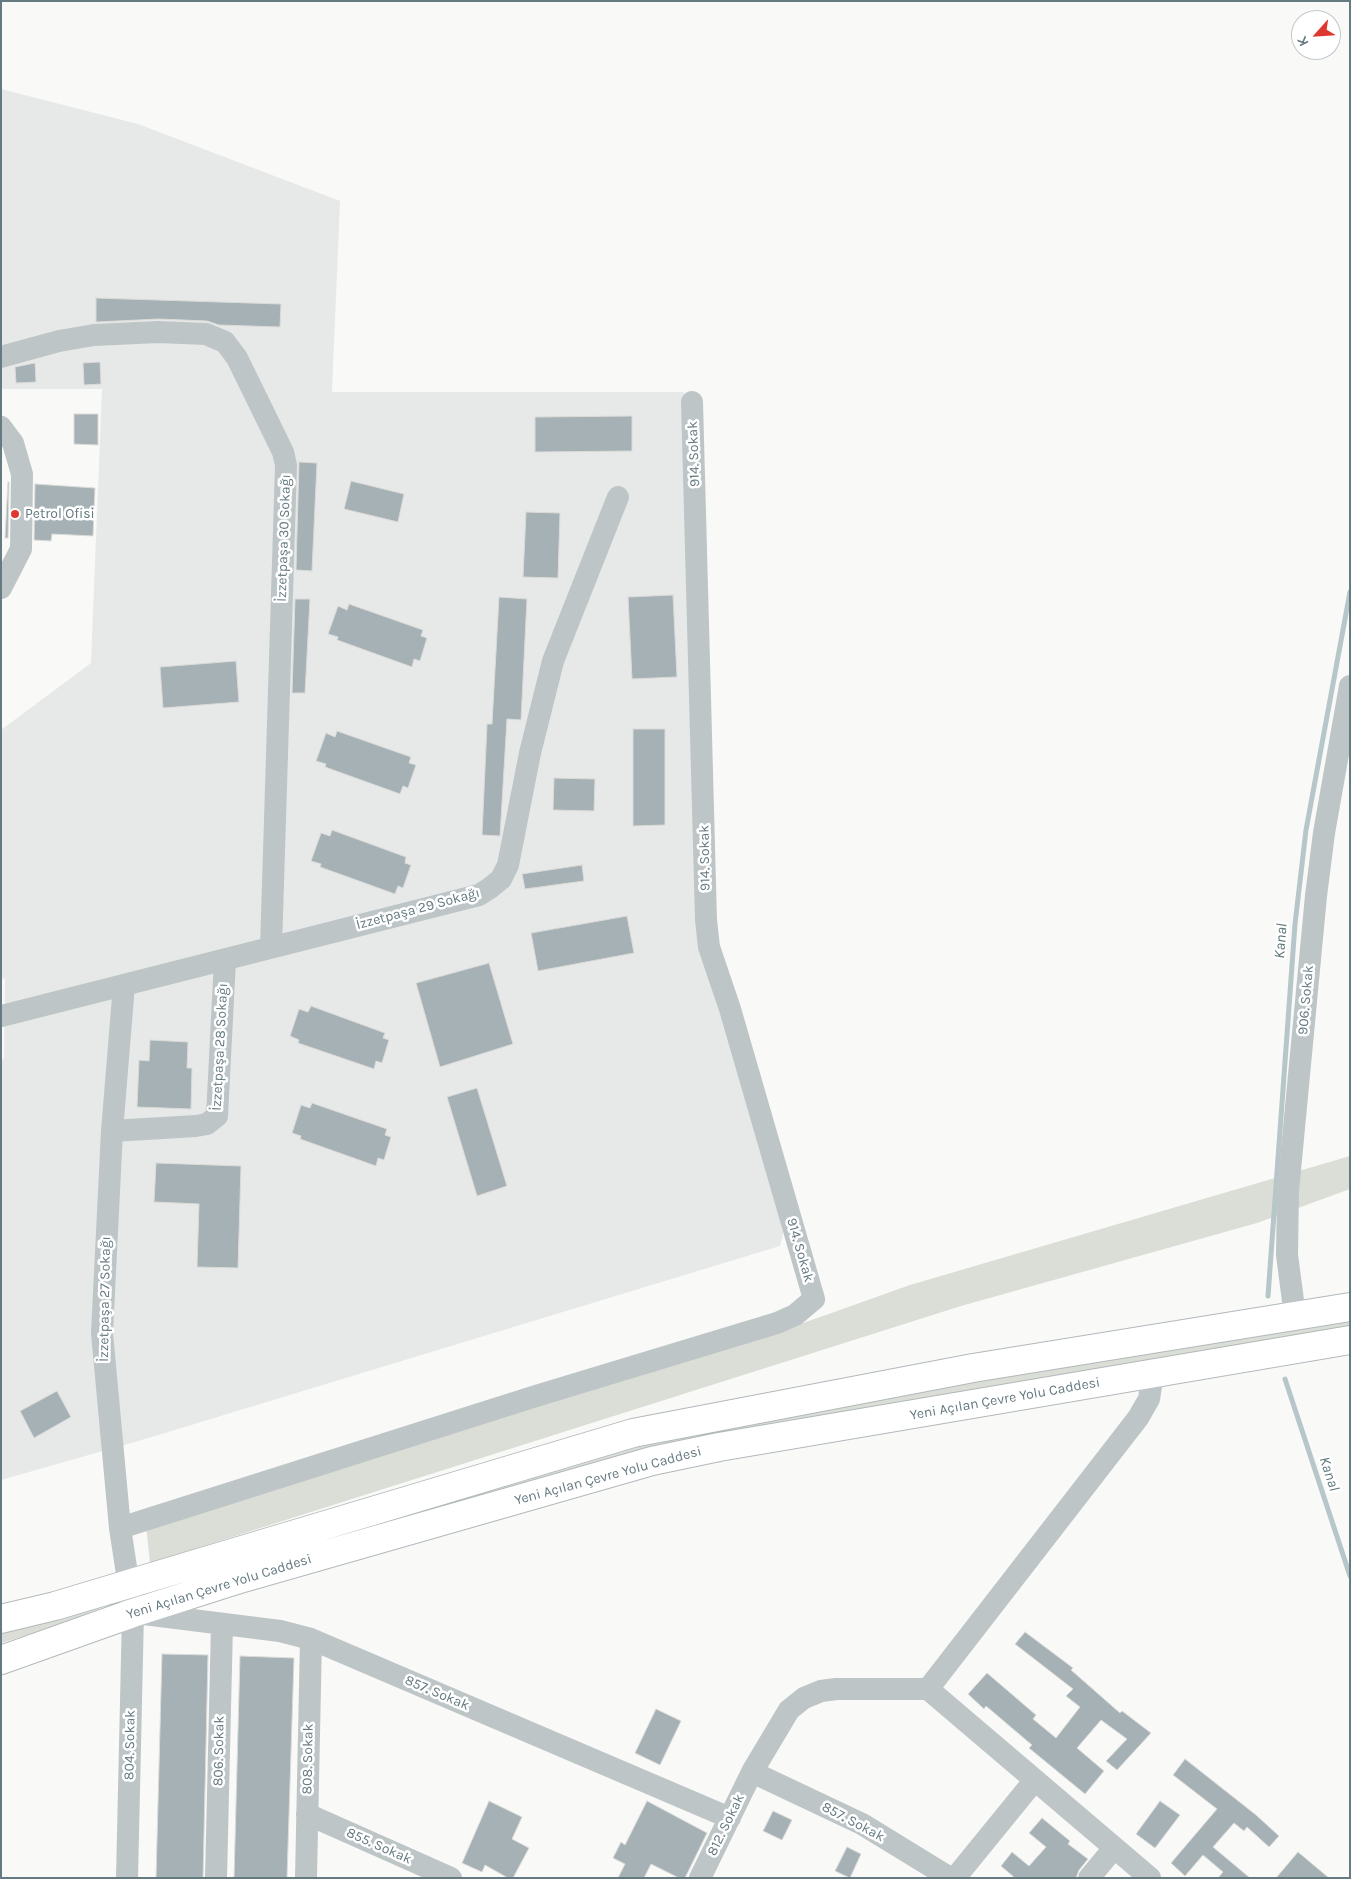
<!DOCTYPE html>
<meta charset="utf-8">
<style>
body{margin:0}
#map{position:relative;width:1351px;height:1879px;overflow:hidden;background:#f9f9f7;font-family:Karla,sans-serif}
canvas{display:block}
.frame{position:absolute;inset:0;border:2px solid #657a81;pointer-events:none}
.north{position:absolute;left:1291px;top:10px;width:50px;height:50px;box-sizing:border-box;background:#fff;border:1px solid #c1cacd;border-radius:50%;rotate:244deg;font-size:14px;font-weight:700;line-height:20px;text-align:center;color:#657a81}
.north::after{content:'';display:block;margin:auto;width:18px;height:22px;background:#de3732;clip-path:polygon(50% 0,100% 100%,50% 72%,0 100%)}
</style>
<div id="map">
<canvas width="1351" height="1879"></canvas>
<div class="frame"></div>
<div class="north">K</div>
</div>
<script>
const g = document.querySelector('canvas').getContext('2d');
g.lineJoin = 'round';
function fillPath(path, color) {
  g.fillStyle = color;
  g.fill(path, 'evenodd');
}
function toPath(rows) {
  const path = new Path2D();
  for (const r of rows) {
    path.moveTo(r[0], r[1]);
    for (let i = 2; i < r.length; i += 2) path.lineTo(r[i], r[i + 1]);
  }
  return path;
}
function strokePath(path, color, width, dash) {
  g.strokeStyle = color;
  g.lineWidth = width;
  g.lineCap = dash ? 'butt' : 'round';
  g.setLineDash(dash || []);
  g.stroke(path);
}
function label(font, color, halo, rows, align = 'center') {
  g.font = font + ' Karla,sans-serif';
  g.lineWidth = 5;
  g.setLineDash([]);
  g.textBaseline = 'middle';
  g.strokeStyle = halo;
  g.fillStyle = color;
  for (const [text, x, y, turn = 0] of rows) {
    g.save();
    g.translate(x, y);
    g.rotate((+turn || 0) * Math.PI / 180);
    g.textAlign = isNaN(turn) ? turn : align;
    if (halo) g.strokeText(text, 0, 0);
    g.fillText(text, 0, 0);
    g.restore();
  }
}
fillPath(toPath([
 [1,89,138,124,340,201,332,392,684,392,702,955,784,1209,784,1230,780,1246,145,1439,1,1480,1,1060,4,1059,5,979,1,978,1,730,91,663,102,389,1,389]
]), '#e7e9e8');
fillPath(toPath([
 [1350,1156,1350,1189,1257,1223,961,1306,150,1563,146,1525,809,1321,910,1285],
 [1350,1320,1350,1328,1046,1378,729,1433,173,1587,172,1585,659,1438,970,1382],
 [115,1602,55,1627,1,1643,1,1632]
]), '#daded6');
strokePath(toPath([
 [1268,1296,1295,924,1306,830,1350,592],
 [1285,1379,1350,1576]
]), '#b7c6c8', 5);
const building = toPath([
 [96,298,281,304,280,327,219,325,207,321,159,319,96,322,96,298],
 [100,362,101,384,84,385,83,363,100,362],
 [35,363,36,382,16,383,15,367,35,363],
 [74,414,98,414,98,445,74,444,74,414],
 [632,416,632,451,535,452,535,417,632,416],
 [299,462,317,463,312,571,296,570,299,462],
 [351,481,404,494,398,522,344,509,351,481],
 [8,482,9,482,8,538,5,538,8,482],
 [35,484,95,488,93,536,52,534,51,541,34,540,35,484],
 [526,512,560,513,558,578,523,577,526,512],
 [673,595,677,677,632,679,628,597,673,595],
 [499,597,527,599,521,720,507,719,500,836,482,835,487,724,492,724,499,597],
 [295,599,310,599,305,693,292,693,295,599],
 [349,604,423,630,421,636,427,638,420,661,414,659,412,667,337,640,338,637,328,634,338,606,347,610,349,604],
 [236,661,239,702,163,708,160,667,236,661],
 [633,729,665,729,665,825,633,826,633,729],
 [337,731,411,757,409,763,416,765,408,788,403,786,400,794,325,767,326,764,316,761,326,733,335,737,337,731],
 [554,778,595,779,594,811,553,810,554,778],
 [332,830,406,857,405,863,411,865,403,888,398,886,395,894,320,867,321,864,311,861,321,833,330,836,332,830],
 [582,865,584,881,525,889,522,874,582,865],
 [627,916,634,953,538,971,531,933,627,916],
 [489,963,513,1044,440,1067,416,983,489,963],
 [311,1006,385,1033,383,1038,389,1040,382,1063,376,1061,374,1069,298,1043,299,1040,290,1036,299,1009,308,1012,311,1006],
 [150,1040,188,1042,187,1068,192,1068,191,1109,137,1107,139,1060,149,1061,150,1040],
 [477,1088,507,1186,477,1196,447,1097,477,1088],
 [312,1103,387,1129,385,1135,391,1137,384,1160,378,1158,376,1166,300,1139,301,1136,292,1133,301,1105,310,1108,312,1103],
 [156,1163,241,1166,238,1268,197,1267,199,1204,154,1202,156,1163],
 [57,1391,71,1417,34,1438,20,1411,57,1391],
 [1025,1632,1073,1668,1071,1670,1120,1713,1122,1711,1151,1733,1117,1770,1106,1761,1127,1739,1101,1720,1077,1748,1104,1771,1085,1794,1029,1748,1032,1745,986,1706,984,1709,968,1694,987,1673,1036,1715,1033,1719,1056,1738,1080,1707,1066,1696,1073,1689,1015,1644,1025,1632],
 [162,1654,208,1655,203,1878,156,1878,162,1654],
 [240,1656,294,1658,287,1878,234,1878,240,1656],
 [656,1709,681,1721,660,1765,635,1753,656,1709],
 [1185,1759,1256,1815,1279,1836,1269,1847,1247,1827,1244,1831,1234,1823,1213,1847,1250,1878,1218,1878,1223,1872,1203,1855,1185,1876,1171,1863,1217,1809,1173,1775,1185,1759],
 [489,1801,522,1817,512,1839,529,1848,513,1878,508,1878,485,1865,482,1872,462,1863,489,1801],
 [647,1801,707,1833,685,1878,679,1878,651,1864,644,1878,618,1878,625,1864,613,1858,621,1842,625,1845,647,1801],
 [1160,1801,1180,1815,1155,1848,1136,1834,1160,1801],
 [773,1811,792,1820,782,1840,763,1831,773,1811],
 [1042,1818,1070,1841,1068,1844,1088,1859,1079,1870,1076,1878,1015,1878,1001,1866,1012,1852,1029,1866,1046,1847,1029,1833,1042,1818],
 [847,1847,861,1854,850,1878,835,1871,847,1847],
 [1298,1852,1329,1878,1276,1878,1298,1852]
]);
fillPath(building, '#a5b1b4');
strokePath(building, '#dbdbd9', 1);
const major = toPath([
 [1,1619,55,1606,633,1433,973,1368,1350,1307],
 [1,1660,133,1613,243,1578,652,1461,719,1447,1350,1340]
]);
strokePath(major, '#b2b9bb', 30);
strokePath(toPath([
 [1,357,59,341,94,335,158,332,206,334,225,342,237,358,283,452,286,465,271,948],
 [1,427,13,443,22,474,21,549,1,588],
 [124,985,112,1131,102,1333,120,1528,133,1613,127,1878],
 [1,1016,479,895,490,888,501,879,508,865,530,753,553,661,618,497],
 [112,1131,196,1126,207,1124,217,1116,225,960],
 [1295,1316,1287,1255,1288,1191,1316,896,1324,833,1350,686],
 [120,1528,536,1396,777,1323,795,1315,814,1299,730,1009,709,947,706,920,692,402],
 [136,1613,280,1631,311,1639,730,1818],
 [928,1689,1138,1418,1149,1399,1153,1374],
 [752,1772,862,1824,950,1878],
 [307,1814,451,1878],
 [216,1878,222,1625],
 [306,1878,311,1639],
 [700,1878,752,1772,789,1710,804,1698,821,1691,836,1689,928,1689,1150,1878],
 [955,1878,1034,1781],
 [1089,1878,1114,1848]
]), '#bec5c7', 22);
strokePath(major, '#fff', 28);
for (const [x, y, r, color] of [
 [15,514,5,"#de3732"]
]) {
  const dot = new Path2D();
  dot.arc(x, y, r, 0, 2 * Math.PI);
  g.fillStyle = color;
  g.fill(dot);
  strokePath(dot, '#fff', 2);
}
label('14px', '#657a81', '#fff', [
 ["914. Sokak",694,454,-92],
 ["İzzetpaşa 30 Sokağı",284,538,-88],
 ["914. Sokak",705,858,-91],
 ["İzzetpaşa 29 Sokağı",418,909,-15],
 ["906. Sokak",1306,1000,-85],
 ["İzzetpaşa 28 Sokağı",220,1047,-87],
 ["914. Sokak",800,1250,74],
 ["İzzetpaşa 27 Sokağı",105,1299,-89],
 ["Yeni Açılan Çevre Yolu Caddesi",1005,1399,-10],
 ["Yeni Açılan Çevre Yolu Caddesi",608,1476,-15],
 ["Yeni Açılan Çevre Yolu Caddesi",219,1587,-17],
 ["857. Sokak",437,1693,23],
 ["804. Sokak",130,1745,-89],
 ["806. Sokak",219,1751,-89],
 ["808. Sokak",308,1759,-89],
 ["857. Sokak",853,1822,28],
 ["812. Sokak",726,1825,-64],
 ["855. Sokak",379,1846,24]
]);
label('14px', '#657a81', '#fff', [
 ["Petrol Ofisi",25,514]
], 'left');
label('italic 15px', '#60787b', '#fff', [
 ["Kanal",1281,941,-86],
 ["Kanal",1329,1474,72]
]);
</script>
